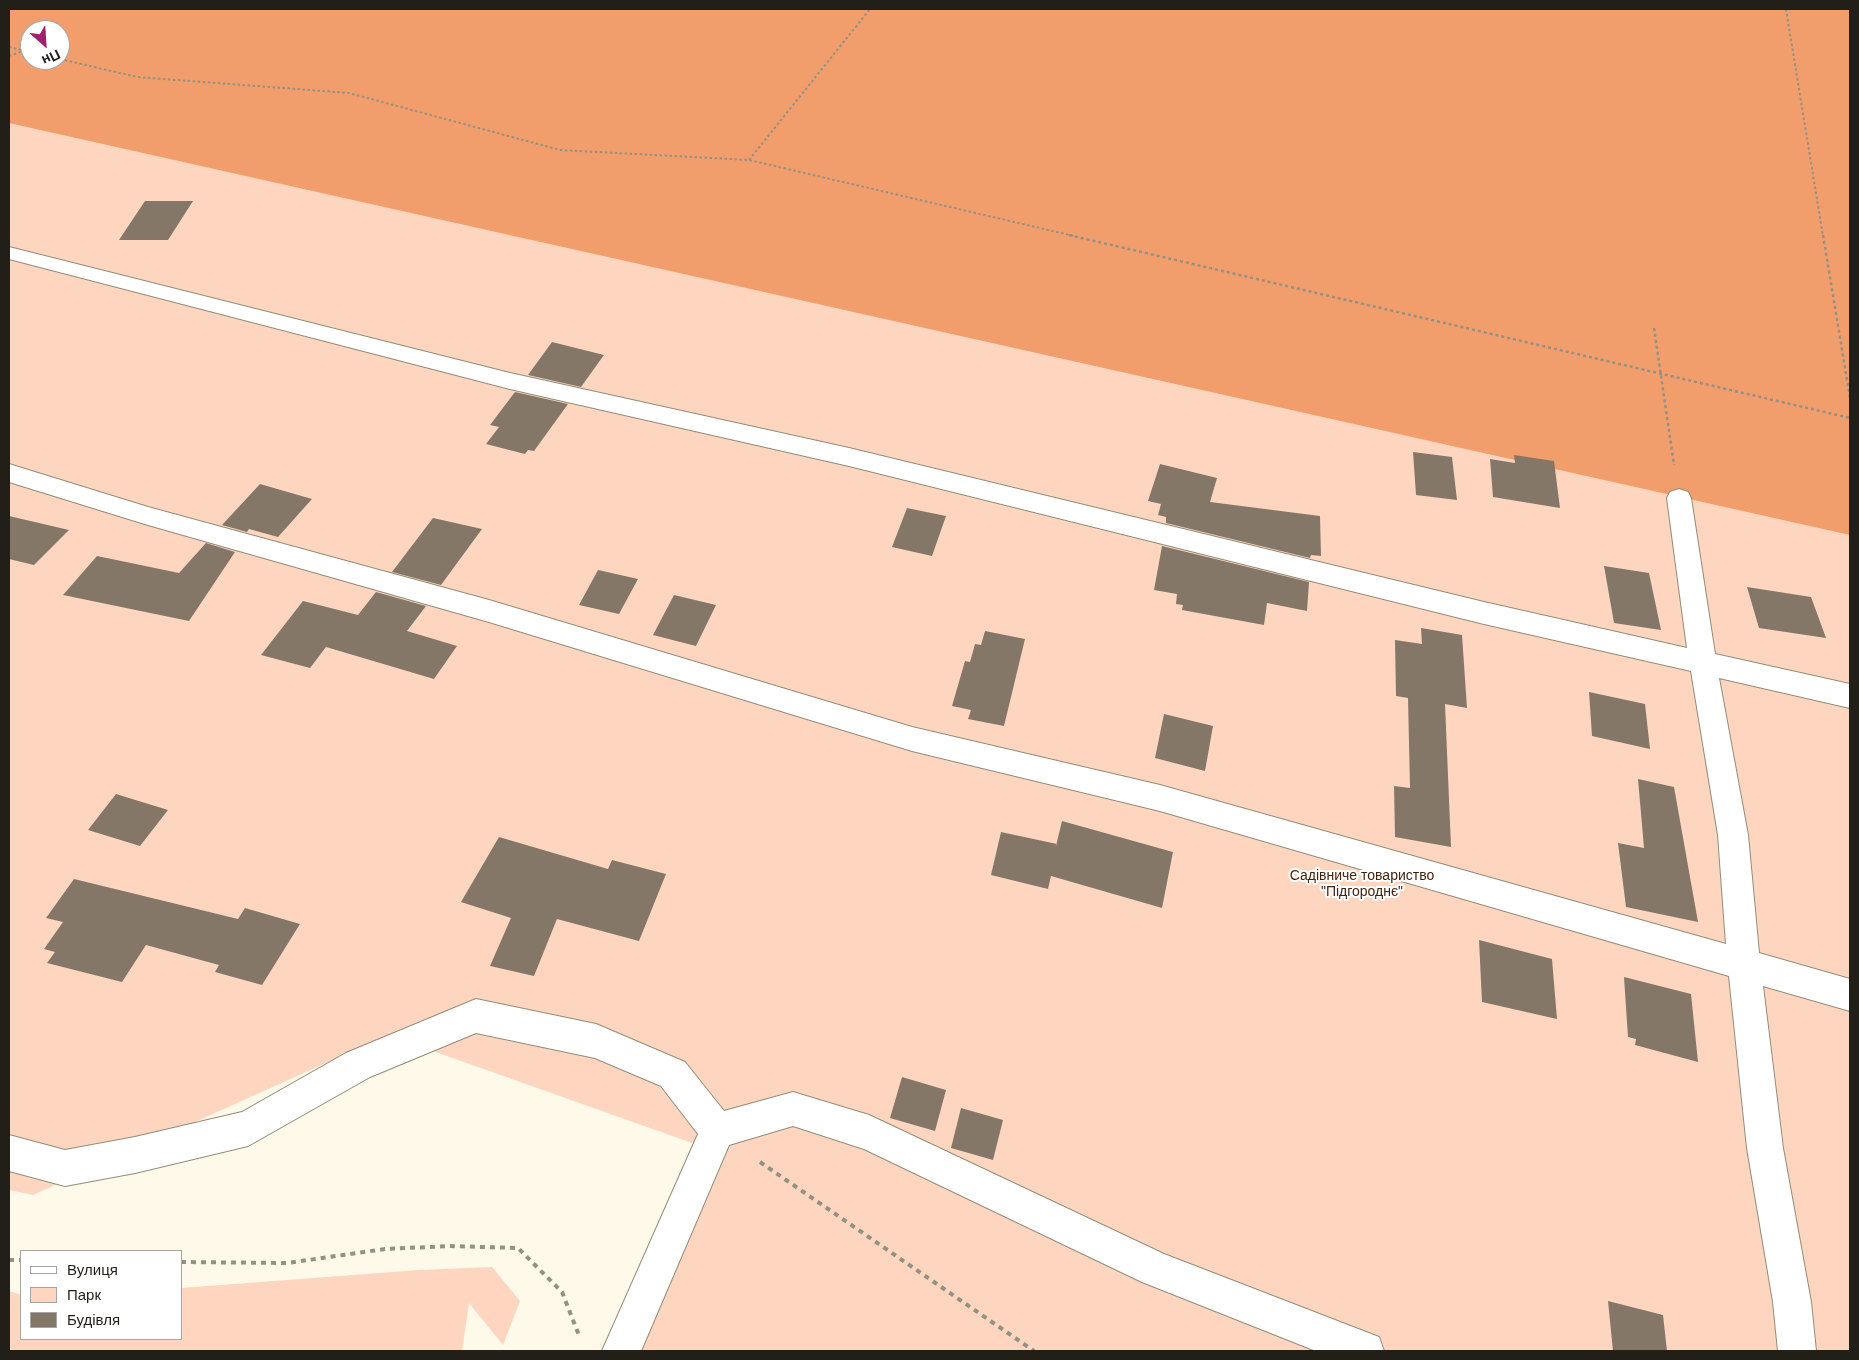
<!DOCTYPE html>
<meta charset="utf-8">
<style>
body{margin:0}
#map{position:relative;width:1859px;height:1360px;overflow:hidden;background:#fef9e8;font-family:Arial,sans-serif}
canvas{display:block}
.frame{position:absolute;inset:0;border:10px solid #221f18;pointer-events:none}
.legend{position:absolute;left:20px;top:1250px;width:162px;height:90px;box-sizing:border-box;background:#fff;border:1px solid #a7a5a3;margin:0;padding:6px 9px;list-style:none;font-size:15px;color:#221f18}
.legend li{display:flex;align-items:center;gap:10px;height:25px}
.legend b{width:25px;border:1px solid #a7a5a3}
.north{position:absolute;left:20px;top:20px;width:50px;height:50px;box-sizing:border-box;background:#fff;border:1px solid #a7a5a3;border-radius:50%;rotate:154deg;font-size:14px;font-weight:700;line-height:20px;text-align:center;color:#221f18}
.north::after{content:'';display:block;margin:auto;width:18px;height:22px;background:#a21f6d;clip-path:polygon(50% 0,100% 100%,50% 72%,0 100%)}
</style>
<div id="map">
<canvas width="1859" height="1360"></canvas>
<div class="frame"></div>
<ul class="legend">
<li><b style="height:6px;background:#fff"></b>Вулиця</li>
<li><b style="height:14px;background:#fed6c0"></b>Парк</li>
<li><b style="height:14px;background:#847767"></b>Будівля</li>
</ul>
<div class="north">Пн</div>
</div>
<script>
const g = document.querySelector('canvas').getContext('2d');
g.lineJoin = 'round';
function fillPath(path, color) {
  g.fillStyle = color;
  g.fill(path, 'evenodd');
}
function toPath(rows) {
  const path = new Path2D();
  for (const r of rows) {
    path.moveTo(r[0], r[1]);
    for (let i = 2; i < r.length; i += 2) path.lineTo(r[i], r[i + 1]);
  }
  return path;
}
function strokePath(path, color, width, dash) {
  g.strokeStyle = color;
  g.lineWidth = width;
  g.lineCap = dash ? 'butt' : 'round';
  g.setLineDash(dash || []);
  g.stroke(path);
}
function label(font, color, halo, rows, align = 'center') {
  g.font = font + ' Arial,sans-serif';
  g.lineWidth = 4;
  g.setLineDash([]);
  g.textBaseline = 'middle';
  g.strokeStyle = halo;
  g.fillStyle = color;
  for (const [text, x, y, turn = 0] of rows) {
    g.save();
    g.translate(x, y);
    g.rotate((+turn || 0) * Math.PI / 180);
    g.textAlign = isNaN(turn) ? turn : align;
    if (halo) g.strokeText(text, 0, 0);
    g.fillText(text, 0, 0);
    g.restore();
  }
}
fillPath(toPath([
 [9,114,1850,512,1850,1351,621,1351,709,1149,388,1035,33,1195,9,1190],
 [492,1267,520,1301,503,1345,469,1303,462,1351,9,1351,9,1291,21,1295,21,1339,181,1339,181,1288,419,1270]
]), '#fed6c0');
fillPath(toPath([
 [9,9,1850,9,1850,535,9,123],
 [30,30,60,30,60,60,30,60]
]), '#f29e6c');
fillPath(toPath([
 [145,201,193,201,168,240,119,240],
 [552,342,604,355,581,387,528,375],
 [515,392,568,404,534,451,528,450,525,454,486,444,499,427,490,425],
 [1413,452,1452,457,1457,500,1416,495],
 [1514,455,1554,461,1560,508,1493,497,1490,459,1515,463],
 [1160,464,1217,478,1210,502,1320,516,1321,556,1311,555,1310,558,1166,523,1166,517,1158,515,1161,504,1148,501],
 [260,484,312,499,278,537,249,529,247,532,222,525],
 [907,508,946,516,932,556,892,547],
 [9,516,69,530,34,565,9,559],
 [433,518,482,529,441,585,392,572],
 [206,543,235,552,189,621,63,595,97,556,179,573],
 [1162,546,1309,582,1307,611,1267,603,1264,625,1182,610,1183,605,1176,604,1177,594,1154,590],
 [1604,566,1649,573,1661,630,1614,623],
 [598,570,638,579,619,614,579,605],
 [1747,587,1811,597,1826,638,1759,628],
 [376,592,426,606,407,631,457,646,434,679,326,647,310,668,261,655,303,601,358,615],
 [674,595,716,605,696,646,653,635],
 [1421,628,1462,635,1467,708,1445,704,1451,847,1395,837,1394,786,1410,788,1408,698,1396,696,1395,640,1422,644],
 [985,631,1025,639,1004,726,968,719,971,710,952,706,965,661,970,662,975,644,981,645],
 [1589,692,1645,704,1650,749,1592,736],
 [1164,714,1213,726,1205,771,1155,758],
 [1638,779,1674,787,1698,922,1626,907,1618,843,1644,848],
 [116,794,168,810,140,846,88,830],
 [1062,821,1173,852,1162,908,1051,876,1048,889,991,875,1001,832,1057,844,1056,846],
 [499,837,608,869,612,860,666,874,639,941,557,919,534,976,490,966,511,918,461,902],
 [74,879,238,919,245,908,300,924,262,985,215,972,219,965,146,945,122,982,47,963,55,952,44,949,63,922,46,918],
 [1479,940,1552,959,1557,1019,1482,1002],
 [1624,977,1691,994,1698,1062,1635,1045,1636,1039,1628,1037],
 [902,1077,946,1090,935,1131,890,1118],
 [961,1108,1003,1120,993,1160,951,1148],
 [1608,1301,1663,1315,1667,1351,1613,1351]
]), '#847767');
const minor = toPath([
 [9,247,510,373,849,448,1484,602,1687,648,1667,498,1670,492,1679,489,1688,492,1691,498,1715,654,1850,684,1850,708,1719,678,1748,835,1759,953,1850,979,1850,1011,1763,986,1783,1148,1811,1302,1816,1351,1778,1351,1773,1302,1747,1148,1729,976,1160,811,912,751,489,622,148,525,9,482,9,464,148,507,489,600,912,727,1160,785,1726,944,1718,835,1691,671,1484,624,849,466,510,389,9,259,9,247],
 [476,999,596,1024,685,1062,724,1111,793,1092,869,1115,1164,1254,1379,1337,1384,1351,1316,1351,1142,1282,864,1149,793,1126,729,1145,641,1351,602,1351,698,1134,661,1086,595,1058,476,1033,370,1077,248,1146,135,1173,65,1186,9,1171,9,1135,65,1150,135,1137,242,1112,346,1053,476,999]
]);
strokePath(minor, '#928c79', 2);
strokePath(toPath([
 [1786,9,1823,236],
 [9,47,30,52],
 [9,56,23,51],
 [60,59,137,77,349,93,560,150,749,160,1074,236],
 [749,160,870,9]
]), '#959084', 2, [2.5, 2.5]);
strokePath(toPath([
 [1069,235,1850,418],
 [1823,235,1850,398],
 [1654,328,1674,465]
]), '#959084', 2.5, [3, 3]);
strokePath(toPath([
 [760,1162,1034,1351],
 [9,1260,21,1260],
 [181,1262,287,1263,385,1249,450,1246,518,1248,562,1292,580,1338]
]), '#959084', 4, [5, 5]);
fillPath(minor, '#fff');
label('14px', '#44230e', '#fff', [
 ["Садівниче товариство",1362,876],
 ["\"Підгороднє\"",1362,892]
]);
</script>
